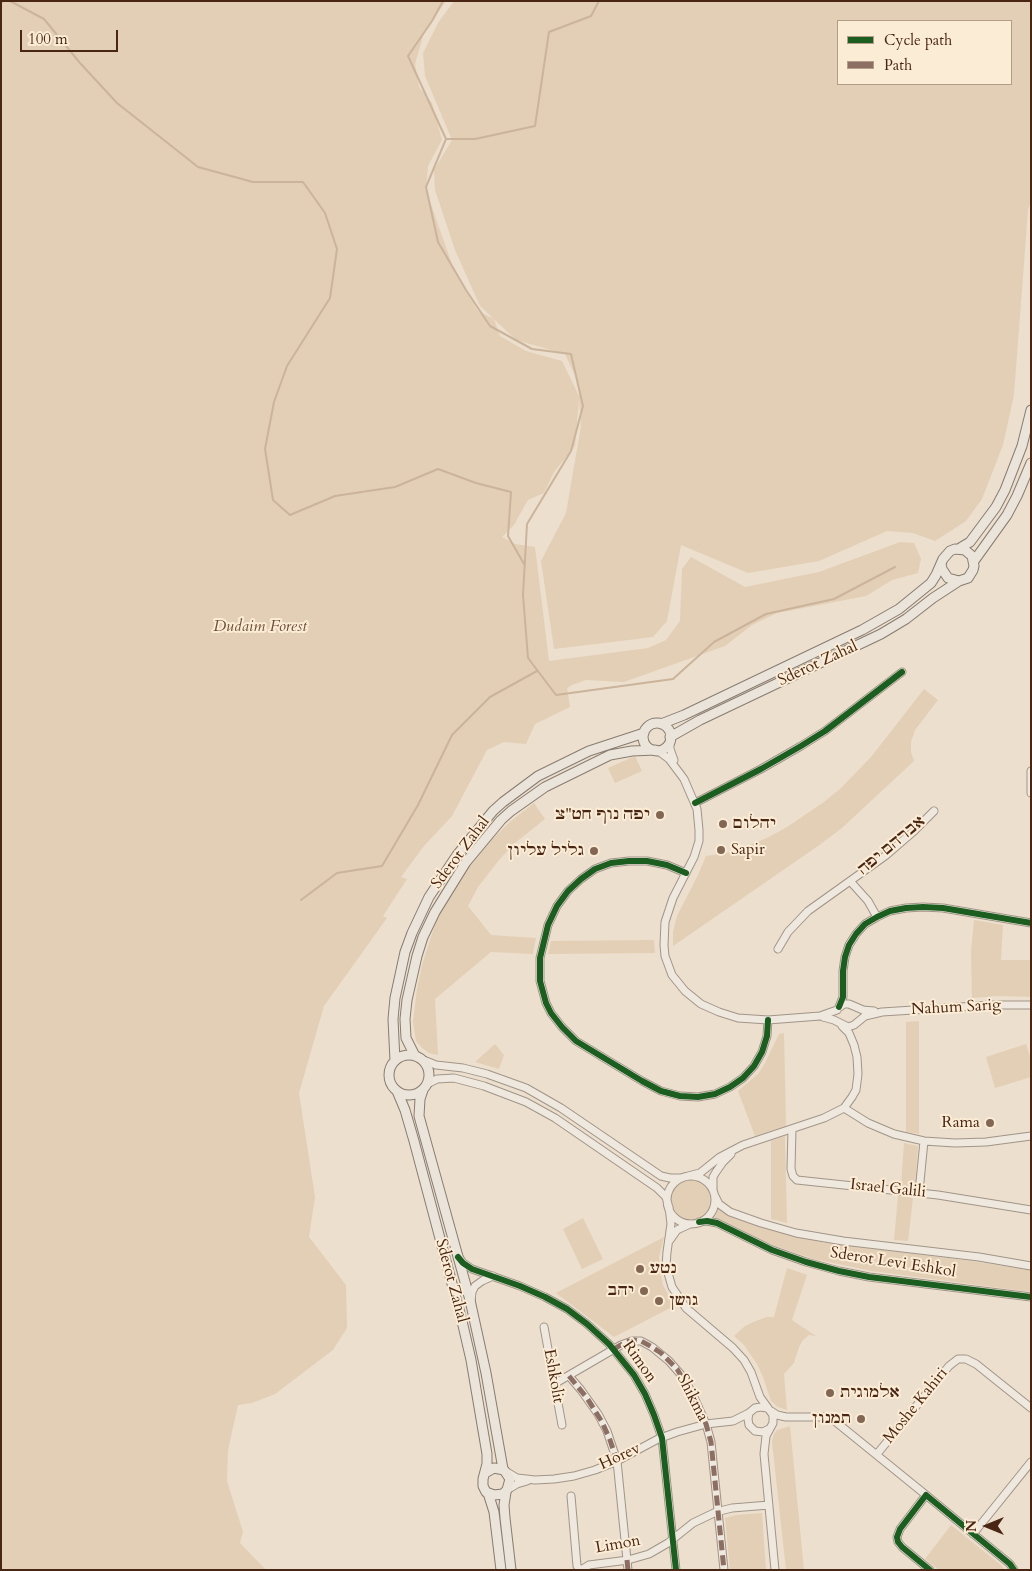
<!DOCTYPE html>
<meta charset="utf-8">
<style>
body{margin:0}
#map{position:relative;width:1032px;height:1571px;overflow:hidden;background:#ecdfcd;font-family:Cardo,serif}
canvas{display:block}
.frame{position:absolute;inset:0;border:2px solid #492613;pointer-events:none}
.legend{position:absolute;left:837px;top:20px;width:175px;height:65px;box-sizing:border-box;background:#fbecd6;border:1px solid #b49d88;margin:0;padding:6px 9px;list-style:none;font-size:15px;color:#492613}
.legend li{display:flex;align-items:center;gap:10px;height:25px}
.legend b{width:25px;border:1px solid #b49d88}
.north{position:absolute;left:962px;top:1501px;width:50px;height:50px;-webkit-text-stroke:4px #fbecd6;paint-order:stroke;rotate:270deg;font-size:14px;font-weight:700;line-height:20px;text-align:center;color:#492613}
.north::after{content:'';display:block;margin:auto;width:18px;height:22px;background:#492613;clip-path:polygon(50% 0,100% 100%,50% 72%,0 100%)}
.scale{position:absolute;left:20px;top:30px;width:98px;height:22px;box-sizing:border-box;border:2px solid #492613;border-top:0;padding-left:6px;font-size:15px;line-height:18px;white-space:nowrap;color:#492613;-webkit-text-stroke:4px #fbecd6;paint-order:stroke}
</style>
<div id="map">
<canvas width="1032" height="1571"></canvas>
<div class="frame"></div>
<ul class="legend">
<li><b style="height:6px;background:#1b5e20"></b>Cycle path</li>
<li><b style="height:6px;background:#8d6e63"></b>Path</li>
</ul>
<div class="north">N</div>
<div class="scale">100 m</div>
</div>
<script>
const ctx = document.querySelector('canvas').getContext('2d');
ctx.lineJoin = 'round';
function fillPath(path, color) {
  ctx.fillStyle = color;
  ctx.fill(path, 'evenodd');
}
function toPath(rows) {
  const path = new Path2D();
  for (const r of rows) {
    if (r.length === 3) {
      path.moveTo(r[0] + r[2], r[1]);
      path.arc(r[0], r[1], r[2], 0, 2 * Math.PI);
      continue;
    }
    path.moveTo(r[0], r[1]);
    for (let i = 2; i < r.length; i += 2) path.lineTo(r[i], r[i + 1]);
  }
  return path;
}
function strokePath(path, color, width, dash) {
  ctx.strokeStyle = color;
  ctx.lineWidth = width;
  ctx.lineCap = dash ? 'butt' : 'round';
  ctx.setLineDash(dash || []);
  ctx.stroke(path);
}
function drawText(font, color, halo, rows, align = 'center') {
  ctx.font = font + ' Cardo,"Frank Ruhl Libre",serif';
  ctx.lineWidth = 4;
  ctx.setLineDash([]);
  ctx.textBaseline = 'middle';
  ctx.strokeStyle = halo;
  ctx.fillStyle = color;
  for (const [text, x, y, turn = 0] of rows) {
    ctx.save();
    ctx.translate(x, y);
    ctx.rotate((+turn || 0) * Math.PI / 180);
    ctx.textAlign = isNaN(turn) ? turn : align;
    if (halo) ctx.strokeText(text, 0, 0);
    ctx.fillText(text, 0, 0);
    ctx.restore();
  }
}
const green = toPath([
 [1,1,446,1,424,33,415,64,419,87,432,103,442,140,428,166,426,190,455,273,478,311,494,319,500,336,526,351,562,361,579,396,579,384,565,354,516,340,480,306,455,250,435,190,434,170,452,140,425,76,423,53,438,23,454,1,1031,1,1031,201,1028,210,1014,395,1003,445,982,499,966,521,935,541,913,533,887,531,819,561,748,573,681,545,667,621,653,637,554,649,541,561,566,513,581,426,579,399,575,446,554,472,544,493,528,500,514,525,502,537,515,544,535,547,549,661,648,648,666,640,680,621,682,569,691,557,745,587,819,572,900,542,914,543,921,559,918,573,892,580,866,596,777,613,752,625,725,646,624,682,586,680,572,685,567,688,570,707,535,724,526,744,504,742,487,750,452,816,424,846,401,877,407,879,383,916,387,918,324,1006,299,1093,315,1197,309,1237,346,1285,347,1328,333,1350,275,1394,252,1403,238,1405,228,1450,227,1481,243,1532,240,1543,266,1570,1,1570],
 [838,21,1011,21,1011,84,838,84],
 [924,689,938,700,915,730,911,742,911,752,914,761,842,828,818,846,673,946,673,932,677,916,698,875,706,856,727,853,747,846,767,838,787,827,824,802,841,788,871,757],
 [635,756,642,771,615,783,608,768],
 [534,803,545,819,515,843,499,860,478,887,468,906,491,935,536,938,533,954,491,952,435,999,438,1055,429,1053,422,1048,416,1041,413,1022,417,989,422,965,436,921,447,899,459,878,474,858,492,839,511,821],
 [974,920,1003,925,1001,960,1031,960,1031,997,997,996,972,998,971,952],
 [654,940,655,953,548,954,551,941],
 [919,1021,919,1134,906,1132,906,1022],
 [784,1033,786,1126,755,1136,738,1091,758,1074,765,1063,778,1036,779,1034],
 [495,1044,504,1055,499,1069,475,1062],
 [1026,1044,1031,1059,1031,1077,995,1088,986,1057],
 [785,1136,787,1223,771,1219,771,1141],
 [904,1143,918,1146,915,1187,901,1186],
 [691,1200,20],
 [898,1196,913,1198,908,1241,894,1240],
 [718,1207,724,1213,769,1229,826,1243,972,1261,1031,1270,1031,1292,871,1271,814,1259,772,1245,721,1221,714,1219],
 [583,1218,603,1259,582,1269,563,1229],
 [664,1237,659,1257,660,1271,663,1285,674,1306,614,1337,556,1293],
 [787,1268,807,1275,792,1320,816,1336,809,1335,803,1340,799,1347,794,1363,784,1374,787,1410,778,1407,771,1401,763,1377,757,1364,744,1345,734,1336,745,1326,753,1322,767,1317,774,1317],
 [790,1426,804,1570,786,1570,772,1442,774,1434,777,1430],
 [762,1513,766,1570,730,1570,725,1518,736,1515],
 [951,1525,1001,1565,1005,1570,939,1570,925,1559]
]);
const stream = toPath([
 [10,1,44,19,80,63,117,103,198,167,253,182,303,182,325,213,337,249,330,298,287,366,274,402,265,449,273,500,290,515,335,496,395,487,438,469,476,483,511,492,508,536,524,564],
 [443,1,432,21,408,56,446,139,426,187,438,242,466,290,490,326,532,349,571,354,583,406,571,451,527,524,523,595,528,658,556,695,673,679,714,642,766,614,834,599,895,567],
 [1,2,4,1],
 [446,139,475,139,535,126,549,32,591,16,599,1],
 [301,900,337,873,382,866,418,805,452,735,490,697,537,671]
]);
const minor = toPath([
 [670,739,670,749,674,760],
 [657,750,669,759,684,779,697,809,699,830,699,841,694,857,673,898,665,922,664,945,665,956,672,975,685,991,701,1004,719,1012,738,1018,768,1020,820,1016,837,1010],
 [1031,771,1031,793],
 [695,803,761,769,801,746,825,731,902,672],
 [686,873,667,865,647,861,629,861,611,863,595,869,581,879,568,891,557,906,548,925,540,958,540,981,546,1003,551,1013,562,1027,576,1041,642,1081,661,1091,680,1096,698,1097,715,1094,730,1087,743,1078,754,1066,762,1052,767,1036,768,1020],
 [850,881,868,901,877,917],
 [778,949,788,932,808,911,885,856,914,831,934,811],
 [839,1007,843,997,843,971,845,957,849,945,856,934,865,924,877,917,890,911,906,908,923,907,943,908,1031,923],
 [840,1007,844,1004,849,1004,863,1010,874,1011],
 [823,1017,834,1020,848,1027,854,1025,865,1016,882,1012,992,1005,1031,1005],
 [421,1059,436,1065,463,1068,487,1074,526,1088,561,1108,661,1176,670,1178,682,1178],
 [427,1084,437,1079,454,1078,484,1086,526,1102,555,1118,657,1188,666,1197,668,1204],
 [844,1108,868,1123,894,1134,924,1141,955,1143,986,1142,1031,1136],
 [792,1129,791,1169,793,1176,797,1180,938,1195,1031,1210],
 [688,1176,700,1173,720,1157,743,1145,824,1118,844,1108,852,1097,856,1090,858,1074,857,1057,854,1045,849,1033,842,1026],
 [691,1200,24],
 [713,1189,713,1177,716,1172,723,1162,731,1154],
 [919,1192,924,1141],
 [715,1196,719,1204,730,1212,761,1223,796,1233,843,1241,979,1257,1031,1266],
 [669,1207,671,1224,667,1252,666,1266,672,1287,686,1308,733,1348,744,1360,751,1372,760,1397,773,1415,773,1423,766,1436,764,1454,775,1570],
 [699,1222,707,1221,717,1223,772,1250,806,1262,839,1271,869,1277,1031,1297],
 [670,1240,677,1230,690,1224],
 [459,1257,463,1263,472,1269,520,1286,545,1297,567,1309,587,1324,609,1344,634,1375,645,1394,654,1415,662,1438,676,1570],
 [471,1301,472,1292,475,1286,482,1281,493,1276],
 [544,1327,562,1425],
 [569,1376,581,1390,598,1414,607,1431,617,1461,628,1570],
 [554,1384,621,1345,632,1341,641,1341,652,1347,669,1361,683,1377,693,1395,706,1424,711,1442,724,1570],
 [767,1408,761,1407,755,1408,749,1413,748,1419,749,1425,755,1431,763,1432,769,1429],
 [771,1411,777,1415,786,1417,824,1417,831,1418,926,1495],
 [877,1454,949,1366,958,1359,966,1359,976,1364,1031,1408],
 [507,1472,517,1478,535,1480,554,1479,574,1476,595,1470,617,1461,658,1439,677,1432,706,1424,733,1421,749,1413],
 [507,1490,517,1484,527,1481],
 [571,1496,577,1566,580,1570],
 [973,1534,1031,1462],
 [581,1570,589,1565,628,1560,649,1554,668,1543,693,1523,716,1512,732,1508,769,1505],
 [930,1570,902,1547,898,1542,897,1537,900,1529,926,1495,1010,1564,1014,1570]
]);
const major = toPath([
 [960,548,970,542,996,507,1005,490,1022,446,1031,410],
 [974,561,1007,515,1017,496,1031,463],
 [657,737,14],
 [661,724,684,715,862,630,899,609,931,583,936,575,943,559,950,551,955,549,965,550,972,556,974,566,973,570,968,578,959,581,948,578,942,569,941,564],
 [670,737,700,720,881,634,906,619,933,598,959,581],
 [409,1075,20],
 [415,1056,406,1038,405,1019,407,1000,417,956,423,937,435,912,466,862,501,820,511,811,545,787,610,755,632,751,655,750],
 [395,1061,393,1019,395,998,405,952,412,933,429,897,457,855,493,811,503,802,538,776,589,751,644,733],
 [423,1090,420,1099,419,1116,470,1300,486,1373,503,1469],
 [397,1091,405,1110,414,1141,462,1321,471,1360,487,1454,487,1464,483,1479,483,1486,486,1492,494,1495,503,1494,507,1490,510,1479,504,1470,494,1468,485,1473],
 [506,1492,504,1505,505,1518,511,1570],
 [488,1493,494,1512,501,1570]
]);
const quiet = toPath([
 [614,1349,626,1342,634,1340,641,1341,652,1347,661,1353,677,1369,693,1395,706,1424,711,1442,724,1570],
 [569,1376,587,1398,602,1422,610,1440,617,1461],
 [627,1560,628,1570]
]);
const cycleway = toPath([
 [695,803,761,769,801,746,825,731,902,672],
 [686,873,667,865,647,861,629,861,611,863,595,869,581,879,568,891,557,906,548,925,540,958,540,981,546,1003,551,1013,562,1027,576,1041,642,1081,661,1091,680,1096,698,1097,715,1094,730,1087,743,1078,754,1066,762,1052,767,1036,768,1020],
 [839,1007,843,997,843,971,845,957,849,945,856,934,865,924,877,917,890,911,906,908,923,907,943,908,1031,923],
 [699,1222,707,1221,717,1223,772,1250,806,1262,839,1271,869,1277,1031,1297],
 [458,1257,463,1263,472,1269,520,1286,545,1297,567,1309,587,1324,609,1344,634,1375,645,1394,654,1415,662,1438,676,1570],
 [930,1570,902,1547,898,1542,897,1537,900,1529,926,1495,1010,1564,1014,1570]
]);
const markers = [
 [660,815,5,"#826754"],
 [723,824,5,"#826754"],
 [721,850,5,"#826754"],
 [594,851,5,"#826754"],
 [990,1123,5,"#826754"],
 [640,1269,5,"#826754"],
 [644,1291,5,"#826754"],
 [659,1301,5,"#826754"],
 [830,1393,5,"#826754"],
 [861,1419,5,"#826754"]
];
const parkNames = [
 ["Dudaim Forest",260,627]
];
const streetNames = [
 ["Sderot Zahal",818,664,-25],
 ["אברהם יפה",892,846,-40],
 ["Sderot Zahal",461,853,-53],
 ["Nahum Sarig",956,1008,-3],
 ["Israel Galili",888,1189,6],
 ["Sderot Levi Eshkol",893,1263,9],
 ["Sderot Zahal",451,1281,75],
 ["Rimon",639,1362,55],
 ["Eshkolit",553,1376,80],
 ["Shikma",692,1398,63],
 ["Moshe Kahiri",916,1406,-51],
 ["Horev",620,1457,-25],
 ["Limon",618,1545,-10]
];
const poiNames = [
 ["יפה נוף חט\"צ",650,815],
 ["יהלום",733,824,"left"],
 ["Sapir",731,850,"left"],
 ["גליל עליון",584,851],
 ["Rama",980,1123],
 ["נטע",650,1269,"left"],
 ["יהב",634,1291],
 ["גושן",669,1301,"left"],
 ["אלמוגית",840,1393,"left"],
 ["תמנון",851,1419]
];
fillPath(green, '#e3cfb6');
strokePath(stream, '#cbb49b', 2);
strokePath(minor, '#a19588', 9);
strokePath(major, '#887c71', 11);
strokePath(minor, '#efe8df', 7);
strokePath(major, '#ebe4da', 9);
strokePath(quiet, '#8d6e63', 5, [10, 5]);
strokePath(cycleway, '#1b5e20', 6);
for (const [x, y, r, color] of markers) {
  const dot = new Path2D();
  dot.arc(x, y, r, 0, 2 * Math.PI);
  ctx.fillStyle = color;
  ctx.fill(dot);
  strokePath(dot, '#fbecd6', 2);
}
drawText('italic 16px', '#6e4d37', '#fbecd6', parkNames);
drawText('16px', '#492613', '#fbecd6', streetNames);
drawText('16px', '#492613', '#fbecd6', poiNames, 'right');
</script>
